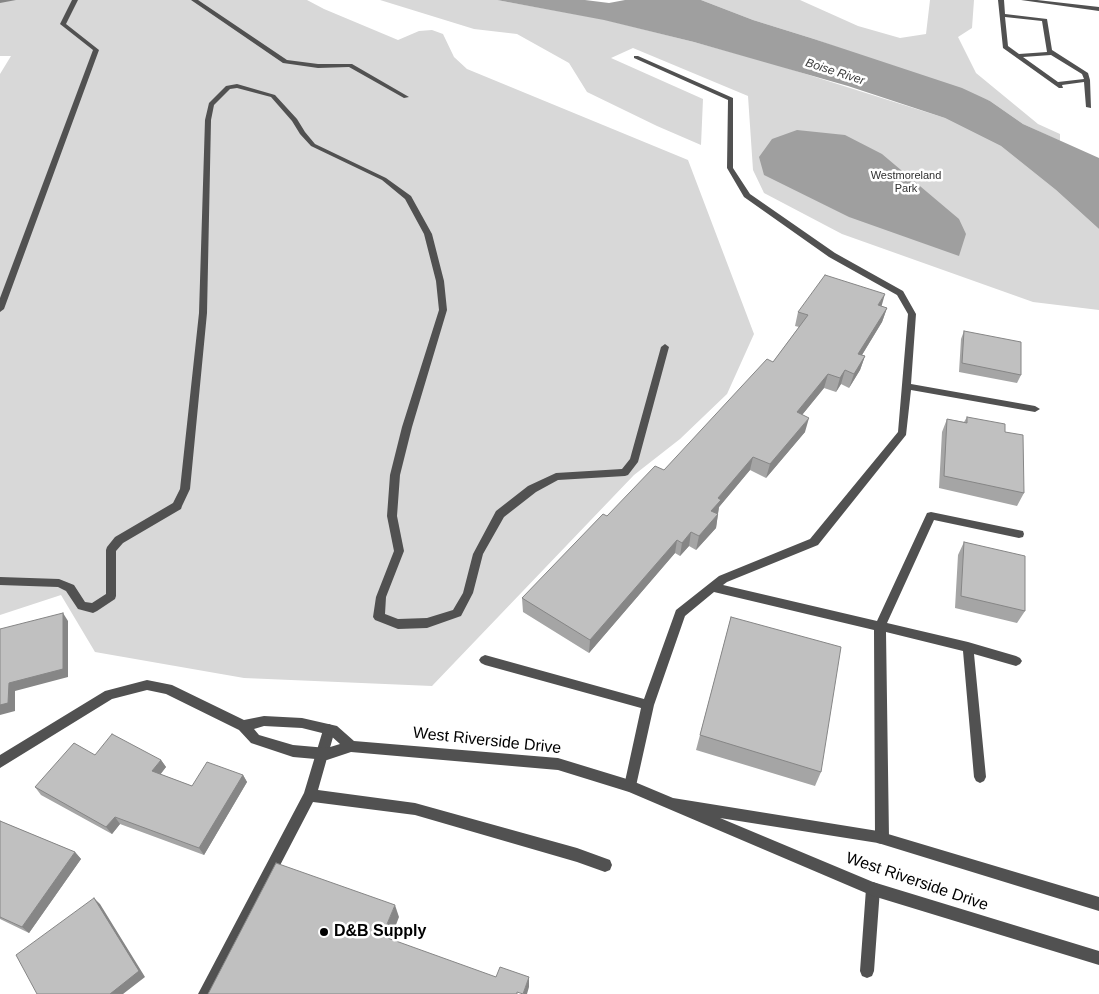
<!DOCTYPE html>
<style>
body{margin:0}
canvas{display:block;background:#fff}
</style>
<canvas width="1099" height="994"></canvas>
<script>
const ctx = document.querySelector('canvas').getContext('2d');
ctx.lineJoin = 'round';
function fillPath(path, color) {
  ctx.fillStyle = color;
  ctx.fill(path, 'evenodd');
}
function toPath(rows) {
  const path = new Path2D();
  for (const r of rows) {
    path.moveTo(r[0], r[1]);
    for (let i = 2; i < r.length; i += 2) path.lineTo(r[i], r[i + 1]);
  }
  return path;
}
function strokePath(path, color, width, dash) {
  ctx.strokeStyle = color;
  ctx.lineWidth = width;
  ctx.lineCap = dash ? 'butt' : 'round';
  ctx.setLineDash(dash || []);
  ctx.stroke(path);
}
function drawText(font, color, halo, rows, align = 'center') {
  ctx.font = font + ' Arial,sans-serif';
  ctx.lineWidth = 5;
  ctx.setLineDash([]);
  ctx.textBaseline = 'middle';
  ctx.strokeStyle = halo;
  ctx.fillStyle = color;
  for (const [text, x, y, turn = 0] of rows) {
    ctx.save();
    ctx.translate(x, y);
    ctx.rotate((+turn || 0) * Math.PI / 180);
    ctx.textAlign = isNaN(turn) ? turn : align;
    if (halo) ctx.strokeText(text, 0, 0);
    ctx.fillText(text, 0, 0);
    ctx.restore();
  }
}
const green = toPath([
 [0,0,307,0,324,9,398,40,419,31,432,30,443,34,454,57,467,69,688,160,754,334,727,394,680,439,634,475,432,686,244,678,95,652,61,595,0,615,0,74,11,56,0,56],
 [380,0,497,0,602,19,694,42,771,63,945,118,1001,146,1056,190,1099,229,1099,310,1033,302,842,234,764,193,753,170,748,96,633,48,611,58,703,99,701,145,657,126,587,92,569,63,517,34,474,29],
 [701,0,800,0,858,26,900,38,926,34,930,0,974,0,972,28,958,37,976,73,1038,124,1060,134,1060,141,1023,124,990,101,814,39,753,20]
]);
const water = toPath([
 [497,0,585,0,609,3,625,0,701,0,753,20,814,39,962,88,990,101,1023,124,1099,158,1099,229,1056,190,1001,146,945,118,848,86,694,42,604,20],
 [797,130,845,135,882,154,959,219,966,234,959,256,849,217,764,175,759,157,772,139]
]);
const lane = toPath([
 [72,0,78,0,66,24,99,50,4,309,0,312,0,298,93,50,60,24,72,0],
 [191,0,198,0,287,60,318,64,352,64,409,97,404,98,349,67,318,68,283,63,191,0],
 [998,0,1004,0,1005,14,1047,19,1052,50,1088,73,1090,80,1091,108,1086,107,1084,82,1062,85,1063,88,1059,88,1003,48,998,0],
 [1005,17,1042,21,1047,52,1019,54,1008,46,1005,17],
 [1051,55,1082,74,1084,79,1058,82,1023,57,1051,55],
 [1021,0,1037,0,1099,7,1099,11,1021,0],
 [634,56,638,56,733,98,733,168,750,194,835,253,903,291,916,314,911,384,1035,406,1040,409,1035,412,911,390,906,435,818,545,727,582,723,585,877,621,927,513,931,512,1023,531,1024,534,1023,537,1019,538,934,520,887,623,968,642,1016,656,1020,658,1022,661,1020,664,1016,666,974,654,986,777,984,781,980,783,976,781,974,777,963,651,886,632,889,838,887,843,882,844,877,843,875,838,874,630,714,592,685,616,654,705,636,786,634,790,630,792,626,790,624,786,641,708,485,665,481,663,479,660,481,657,485,655,644,699,676,610,719,576,810,539,898,432,908,314,897,295,829,257,744,197,727,168,728,100,634,58,634,56],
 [237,84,275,95,297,119,305,132,315,144,386,178,411,196,432,234,444,281,447,310,412,427,400,475,397,516,404,551,386,597,385,614,398,619,427,618,453,610,463,593,473,554,496,511,528,486,556,473,622,469,630,459,661,347,665,344,669,347,638,462,628,475,625,476,558,480,536,492,504,517,483,554,473,593,461,616,427,628,398,629,375,620,373,617,376,597,394,551,387,516,390,475,402,427,439,310,436,281,424,234,405,199,382,180,311,146,300,134,292,121,271,97,237,88,230,89,214,105,211,120,207,313,190,489,182,506,181,509,123,543,116,551,116,596,115,599,97,611,93,613,78,609,66,591,58,587,0,585,0,577,59,579,74,585,85,602,92,603,106,594,106,550,107,547,115,537,173,503,180,489,199,313,205,120,209,103,226,86,237,84],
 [329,724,333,726,335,730,318,790,415,803,577,848,610,860,612,865,610,870,605,872,577,862,415,815,313,802,213,994,198,994,304,793,323,730,325,726,329,724],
 [873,882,878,884,880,889,874,971,872,976,867,978,862,976,860,971,866,889,868,884,873,882]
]);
const street = toPath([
 [147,680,172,685,244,720,264,716,302,718,337,726,354,741,558,758,630,780,673,798,878,831,1099,897,1099,911,878,843,720,818,873,882,1099,951,1099,965,873,896,629,792,558,770,351,752,327,760,293,757,251,743,239,730,166,694,147,690,112,699,0,768,0,755,105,691,147,680],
 [264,726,302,728,330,735,340,744,327,748,293,745,259,735,254,729,264,726]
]);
const wall = toPath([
 [881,306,887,308,882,322,862,355,865,356,860,370,849,388,841,384,836,392,824,388,802,415,805,432,766,478,750,470,719,507,716,528,696,550,689,546,680,556,675,553,589,653,523,612,522,598,607,516,664,470,773,362,799,327,795,326,798,312],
 [964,331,1021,375,1017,383,959,372,961,339],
 [967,417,1005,432,1024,493,1017,506,939,488,942,432,947,419,964,422],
 [964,542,1025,611,1017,623,955,608,958,555],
 [731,617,821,772,815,786,696,750],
 [95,755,161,760,166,767,160,774,192,786,243,775,247,782,204,855,120,824,112,834,41,795,35,787],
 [0,821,75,852,81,859,29,933,0,919]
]);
const shadedWall = toPath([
 [0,0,16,0,0,3],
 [885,294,881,308,878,305],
 [887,308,882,322,854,368,858,354],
 [865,356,860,370,849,388,854,374],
 [845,370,841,384,836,392,840,378],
 [828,374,824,388,793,426,797,412],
 [809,418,805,432,766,478,770,464],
 [753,457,750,470,719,507,718,513,709,524,711,511,718,498],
 [718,514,716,528,696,550,699,536],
 [691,532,689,546,680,556,682,543],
 [677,540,675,553,589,653,590,640],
 [63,613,68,621,68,677,15,691,15,711,0,715,0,705,9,683],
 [161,760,166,767,157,779,152,771],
 [243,775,247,782,204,855,199,848],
 [115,817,120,824,112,834,106,827],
 [75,852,81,859,29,933,22,927],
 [94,898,100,904,145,977,123,994,110,994],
 [395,905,399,917,387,948,382,936],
 [529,977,529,987,527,994,523,994]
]);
const building = toPath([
 [825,275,885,294,878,305,887,308,858,354,865,356,854,374,845,370,840,378,828,374,797,412,809,418,770,464,753,457,718,498,721,500,711,511,718,514,699,536,691,532,682,543,677,540,590,640,522,598,603,514,607,516,655,466,664,470,767,359,773,362,808,315,798,312,825,275],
 [964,331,1021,342,1021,375,962,363,964,331],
 [967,417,1005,424,1005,432,1023,435,1024,493,944,476,947,419,967,423,967,417],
 [964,542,1025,556,1025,611,961,596,964,542],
 [63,613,63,669,9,683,8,703,0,705,0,629,63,613],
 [731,617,841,647,821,772,700,735,731,617],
 [112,734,161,760,152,771,192,786,207,762,243,775,199,848,115,817,106,827,35,787,74,743,95,755,112,734],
 [0,821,75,852,22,927,0,917,0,821],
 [276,863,395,905,382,936,496,977,500,967,529,977,523,994,517,992,517,994,208,994,276,863],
 [94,898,139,971,110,994,37,994,16,955,94,898]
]);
const markers = [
 [324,932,5,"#000"]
];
const farParknames = [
 ["Westmoreland",906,176],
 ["Park",906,189]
];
const farWaternames = [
 ["Boise River",835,72,18]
];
const nearStreetnames = [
 ["West Riverside Drive",487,741,6],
 ["West Riverside Drive",917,882,19]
];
const nearPoinames = [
 ["D&B Supply",334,932]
];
fillPath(green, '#d8d8d8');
fillPath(water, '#9f9f9f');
fillPath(lane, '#515151');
fillPath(street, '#515151');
fillPath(wall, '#a5a5a5');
fillPath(shadedWall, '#868686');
fillPath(building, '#c0c0c0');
strokePath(building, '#868686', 1);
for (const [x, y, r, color] of markers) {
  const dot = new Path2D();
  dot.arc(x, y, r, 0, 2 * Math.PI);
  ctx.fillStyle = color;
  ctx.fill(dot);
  strokePath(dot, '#fff', 2);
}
drawText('11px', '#2f2f2f', '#fff', farParknames);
drawText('italic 12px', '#404040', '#fff', farWaternames);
drawText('16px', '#000', '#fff', nearStreetnames);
drawText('bold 16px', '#000', '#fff', nearPoinames, 'left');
</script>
